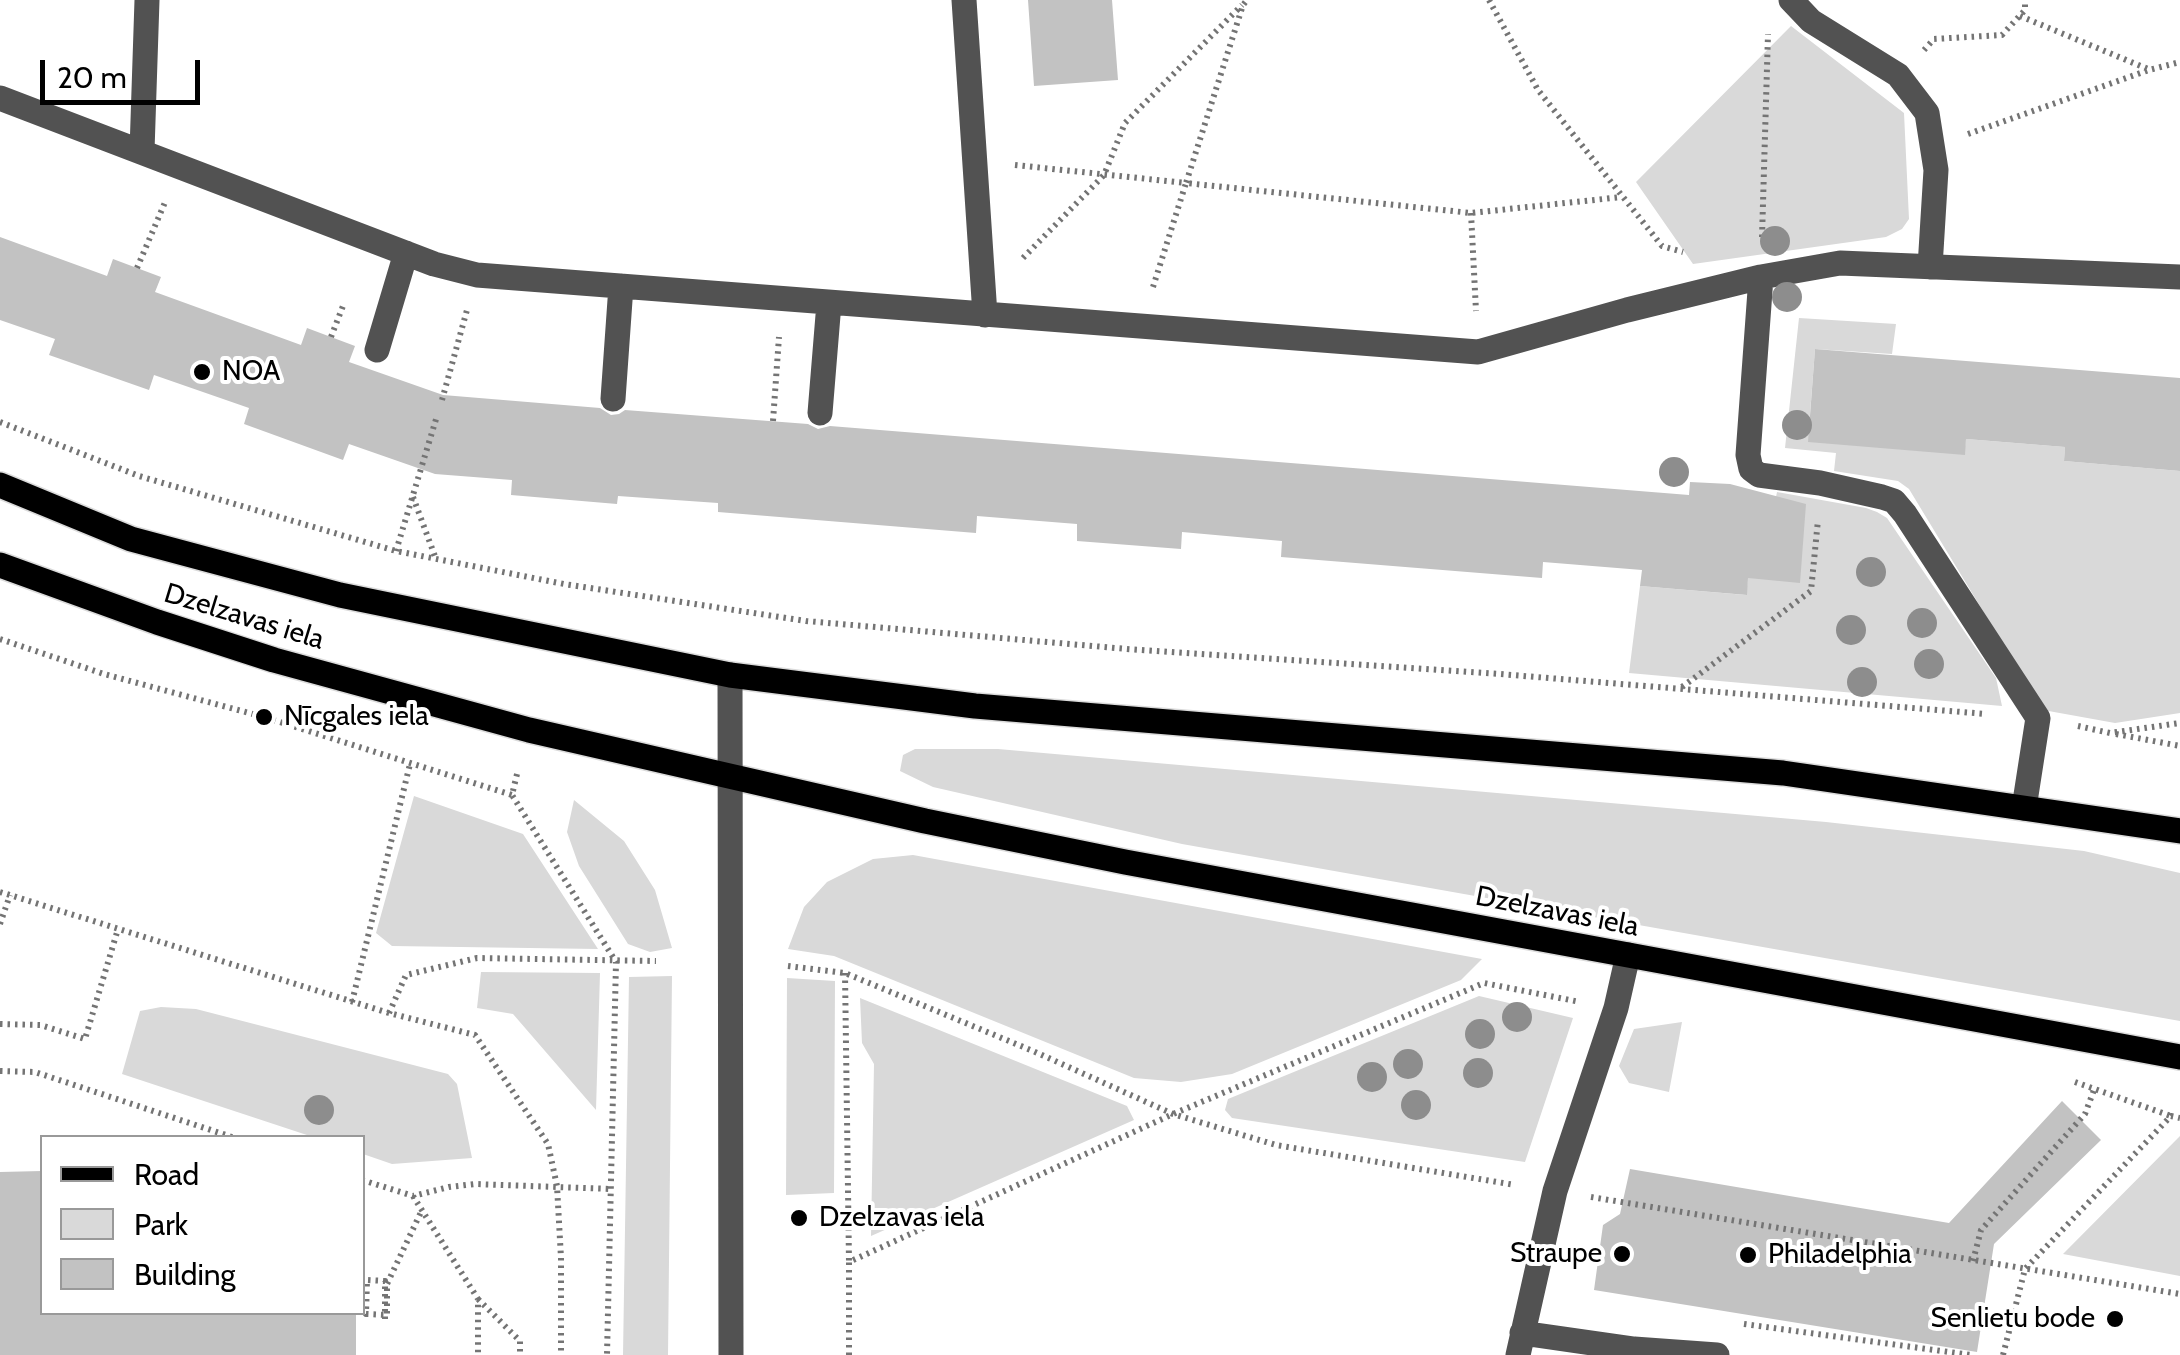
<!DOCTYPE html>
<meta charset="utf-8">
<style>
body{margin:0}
#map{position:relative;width:2180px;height:1355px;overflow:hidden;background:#fff;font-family:Cabin,sans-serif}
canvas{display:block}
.legend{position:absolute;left:40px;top:1135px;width:325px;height:180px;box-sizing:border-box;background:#fff;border:2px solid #999;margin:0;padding:12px 18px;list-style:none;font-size:30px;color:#000}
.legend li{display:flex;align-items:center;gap:20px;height:50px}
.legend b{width:50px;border:2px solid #999}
.scale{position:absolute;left:40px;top:60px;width:160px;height:45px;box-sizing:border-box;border:5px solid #000;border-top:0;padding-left:12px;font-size:30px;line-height:35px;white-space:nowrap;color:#000;-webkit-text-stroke:8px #fff;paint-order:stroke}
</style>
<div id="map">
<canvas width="2180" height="1355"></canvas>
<ul class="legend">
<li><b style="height:12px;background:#000"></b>Road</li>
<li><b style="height:28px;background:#d9d9d9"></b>Park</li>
<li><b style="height:28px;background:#c2c2c2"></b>Building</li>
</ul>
<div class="scale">20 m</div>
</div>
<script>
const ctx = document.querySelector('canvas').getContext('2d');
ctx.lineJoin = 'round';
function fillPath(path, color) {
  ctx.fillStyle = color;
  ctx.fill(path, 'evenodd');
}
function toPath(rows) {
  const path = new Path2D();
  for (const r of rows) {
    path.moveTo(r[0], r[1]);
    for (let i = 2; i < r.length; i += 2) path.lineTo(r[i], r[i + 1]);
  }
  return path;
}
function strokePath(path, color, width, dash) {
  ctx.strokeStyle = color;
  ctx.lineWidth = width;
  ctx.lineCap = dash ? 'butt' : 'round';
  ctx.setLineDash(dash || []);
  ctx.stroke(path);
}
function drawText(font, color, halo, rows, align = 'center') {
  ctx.font = font + ' Cabin,sans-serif';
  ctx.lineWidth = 8;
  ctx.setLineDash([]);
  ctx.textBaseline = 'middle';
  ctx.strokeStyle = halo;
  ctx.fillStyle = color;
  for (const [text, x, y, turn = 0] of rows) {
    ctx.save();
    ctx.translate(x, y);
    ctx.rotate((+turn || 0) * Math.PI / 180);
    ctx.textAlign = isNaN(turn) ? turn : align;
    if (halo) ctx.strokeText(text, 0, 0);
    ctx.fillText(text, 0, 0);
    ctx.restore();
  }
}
const green = toPath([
 [1791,26,1904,113,1909,219,1902,229,1886,237,1693,264,1636,182],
 [1799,318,1896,324,1892,354,1815,349,1809,427,1964,454,1966,439,2065,447,2064,461,2180,471,2180,713,2115,723,2043,710,1909,489,1898,481,1834,471,1836,453,1785,448],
 [1777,492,1866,508,1877,512,1887,518,1996,678,2002,706,1629,673,1640,586,1746,595,1748,578,1775,502],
 [915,749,998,749,1826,822,2084,851,2180,873,2180,1021,1182,844,933,787,900,771,903,755],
 [414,796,523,834,598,949,392,946,376,933],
 [574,800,624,841,655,890,672,948,650,952,628,944,579,866,567,832],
 [913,855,1482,959,1461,980,1232,1074,1181,1082,1134,1078,834,956,788,949,804,907,827,882,873,859],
 [481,972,600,973,596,1110,513,1014,477,1008],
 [672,976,668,1355,623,1355,629,977],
 [787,978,835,981,834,1193,786,1195],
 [1479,996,1573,1018,1525,1162,1232,1118,1225,1110,1228,1099],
 [860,998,1127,1106,1134,1120,871,1236,874,1064,862,1043],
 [161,1007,196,1009,448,1074,457,1084,472,1158,392,1164,363,1154,362,1138,313,1137,122,1074,140,1011],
 [1682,1022,1669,1092,1629,1083,1619,1066,1634,1029],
 [2180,1136,2180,1276,2063,1254]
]);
const building = toPath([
 [1028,0,1112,0,1118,80,1034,86],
 [0,237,107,276,113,259,161,277,155,292,301,345,307,328,355,346,349,362,443,395,600,408,611,415,619,414,625,410,808,424,818,429,830,426,1689,495,1690,482,1730,484,1806,504,1800,583,1748,578,1747,595,1640,586,1642,570,1543,562,1542,578,1281,557,1282,541,1182,532,1181,549,1077,541,1077,524,977,516,976,533,718,512,718,503,618,496,617,504,511,495,512,480,435,474,349,444,343,460,244,424,249,408,154,375,149,390,49,355,55,339,0,320],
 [1815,349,2180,378,2180,471,2064,461,2065,447,1966,439,1965,455,1808,442],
 [2062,1101,2101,1140,1994,1244,1977,1352,1594,1290,1603,1225,1620,1214,1630,1169,1949,1223],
 [42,1171,42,1312,356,1312,356,1355,0,1355,0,1172]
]);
const path = toPath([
 [1489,0,1538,90,1662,246,1683,252],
 [2020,16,2148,69],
 [1924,50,1934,39,2002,35,2025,10,2025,0],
 [1968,134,2149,70,2180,62],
 [1015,165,1186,183,1243,5,1247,0],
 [1471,213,1476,311],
 [1762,237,1768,34],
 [1023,258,1104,175,1125,123,1242,5],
 [137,268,166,200],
 [1153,287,1186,183,1471,213,1622,197],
 [331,337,343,306],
 [442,400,467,310],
 [773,421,779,337],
 [0,422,139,476,396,551,564,584,806,621,1127,649,1500,674,1986,714],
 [413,497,436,559],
 [396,551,437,416],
 [0,639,104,674,264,717,512,795],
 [1682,687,1811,591,1818,520],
 [2078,726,2110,733,2180,723],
 [2116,734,2180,746],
 [517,774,512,795,616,962,607,1355],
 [0,892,389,1013,475,1035,548,1144,557,1186,561,1258,561,1355],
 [0,924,10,895],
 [788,966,845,973,1033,1051,1173,1114,1276,1145,1515,1185],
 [845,973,849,1262],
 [352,1002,410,764],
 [389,1013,406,975,477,958,656,961],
 [0,1024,40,1025,85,1039,118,929],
 [0,1071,35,1072,235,1138],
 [2075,1082,2171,1116],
 [362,1180,413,1196,449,1187,475,1184,611,1189],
 [413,1196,478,1299,478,1355],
 [1591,1197,2180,1294],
 [1973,1261,1981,1230,2085,1114,2094,1090],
 [478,1299,520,1341,520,1355],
 [385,1319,385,1281,367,1280,366,1314,387,1315,387,1284,422,1210],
 [1744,1324,1971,1355],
 [849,1355,849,1262,1173,1114,1484,983,1580,1002],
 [2003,1355,2025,1269,2171,1116,2180,1118]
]);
const minor = toPath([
 [964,0,985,315],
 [1791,0,1811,21,1898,75,1927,113,1936,170,1930,267],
 [0,98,434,264,477,275,1478,352,1627,310,1761,277,1840,263,2180,277],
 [142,151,147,0],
 [1761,277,1748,455,1751,469,1759,475,1820,483,1882,497,1894,501,1905,514,2038,718,2024,808],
 [377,350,406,253],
 [613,399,621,286],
 [820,413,829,303],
 [730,675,731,1355],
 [1522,1333,1634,1349,1717,1355],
 [1518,1355,1555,1191,1616,1008,1628,955]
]);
const major = toPath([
 [0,485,131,539,340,595,730,675,975,706,1783,773,2180,831],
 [0,565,157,622,274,660,529,730,925,821,1125,862,2180,1057]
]);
const trees = [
 [1775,241],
 [1787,297],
 [1797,425],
 [1674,472],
 [1871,572],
 [1922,623],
 [1851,630],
 [1929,664],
 [1862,682],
 [1517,1017],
 [1480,1034],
 [1408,1064],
 [1478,1073],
 [1372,1077],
 [1416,1105],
 [319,1110]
];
const markers = [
 [202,372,10,"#000"],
 [264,717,10,"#000"],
 [799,1218,10,"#000"],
 [1622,1254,10,"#000"],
 [1748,1255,10,"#000"],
 [2115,1319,10,"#000"]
];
const poiNames = [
 ["NOA",222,372],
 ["Nīcgales iela",284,717],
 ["Dzelzavas iela",819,1218],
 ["Straupe",1602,1254,"right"],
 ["Philadelphia",1768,1255],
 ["Senlietu bode",2095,1319,"right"]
];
const streetNames = [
 ["Dzelzavas iela",244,617,17],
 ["Dzelzavas iela",1557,912,11]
];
fillPath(green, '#d9d9d9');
fillPath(building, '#c2c2c2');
strokePath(major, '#dbdbdb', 28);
strokePath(path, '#747474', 6, [2.5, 5]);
strokePath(minor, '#525252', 25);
strokePath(major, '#000', 25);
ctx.fillStyle = '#8d8d8d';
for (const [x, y] of trees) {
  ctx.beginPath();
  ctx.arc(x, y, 15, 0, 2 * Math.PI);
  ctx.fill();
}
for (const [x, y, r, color] of markers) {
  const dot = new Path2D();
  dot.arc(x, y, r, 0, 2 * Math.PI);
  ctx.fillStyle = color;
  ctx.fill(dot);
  strokePath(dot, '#fff', 4);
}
drawText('28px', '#000', '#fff', poiNames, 'left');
drawText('28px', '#000', '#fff', streetNames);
</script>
